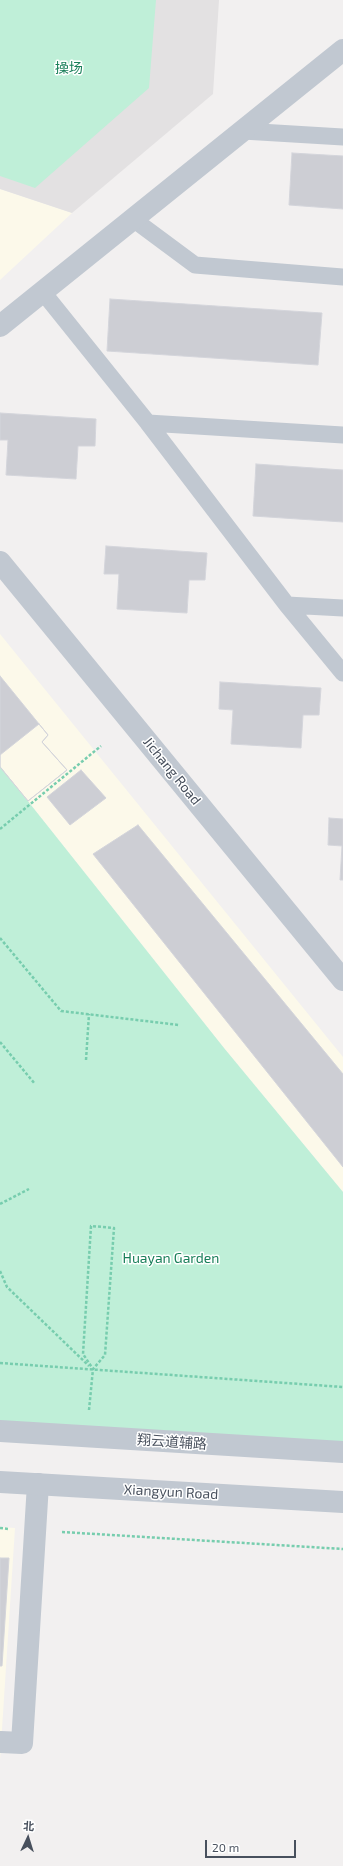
<!DOCTYPE html>
<meta charset="utf-8">
<style>
body{margin:0}
#map{position:relative;width:343px;height:1866px;overflow:hidden;background:#f2f0f0;font-family:"Exo 2","Noto Sans SC",sans-serif}
canvas{display:block}
.north{position:absolute;left:8px;top:1818px;width:40px;height:40px;-webkit-text-stroke:3px #fff;paint-order:stroke;rotate:4deg;font-size:11px;font-weight:700;line-height:16px;text-align:center;color:#48505d}
.north::after{content:'';display:block;margin:auto;width:14px;height:18px;background:#48505d;clip-path:polygon(50% 0,100% 100%,50% 72%,0 100%)}
.scale{position:absolute;left:205px;top:1840px;width:91px;height:18px;box-sizing:border-box;border:2px solid #48505d;border-top:0;padding-left:5px;font-size:12px;line-height:14px;white-space:nowrap;color:#48505d;-webkit-text-stroke:3px #fff;paint-order:stroke}
</style>
<div id="map">
<canvas width="343" height="1866"></canvas>
<div class="north">北</div>
<div class="scale">20 m</div>
</div>
<script>
const ctx = document.querySelector('canvas').getContext('2d');
ctx.lineJoin = 'round';
function fillPath(path, color) {
  ctx.fillStyle = color;
  ctx.fill(path, 'evenodd');
}
function toPath(rows) {
  const path = new Path2D();
  for (const r of rows) {
    path.moveTo(r[0], r[1]);
    for (let i = 2; i < r.length; i += 2) path.lineTo(r[i], r[i + 1]);
  }
  return path;
}
function strokePath(path, color, width, dash) {
  ctx.strokeStyle = color;
  ctx.lineWidth = width;
  ctx.lineCap = dash ? 'butt' : 'round';
  ctx.setLineDash(dash || []);
  ctx.stroke(path);
}
function drawText(font, color, halo, rows, align = 'center') {
  ctx.font = font + ' "Exo 2","Noto Sans SC",sans-serif';
  ctx.lineWidth = 3;
  ctx.setLineDash([]);
  ctx.textBaseline = 'middle';
  ctx.strokeStyle = halo;
  ctx.fillStyle = color;
  for (const [text, x, y, turn = 0] of rows) {
    ctx.save();
    ctx.translate(x, y);
    ctx.rotate((+turn || 0) * Math.PI / 180);
    ctx.textAlign = isNaN(turn) ? turn : align;
    if (halo) ctx.strokeText(text, 0, 0);
    ctx.fillText(text, 0, 0);
    ctx.restore();
  }
}
const commercial = toPath([
 [0,189,72,213,0,280],
 [0,634,343,1057,343,1192,224,1048,0,766],
 [0,1527,15,1528,0,1760]
]);
const education = toPath([
 [0,0,219,0,213,94,72,213,0,189]
]);
const green = toPath([
 [0,0,156,0,149,88,35,188,0,176],
 [0,766,224,1048,343,1192,343,1448,0,1423]
]);
const building = toPath([
 [292,153,343,156,343,209,289,205,292,153],
 [110,299,322,313,318,365,107,351,110,299],
 [0,413,96,419,95,446,78,446,76,479,6,475,8,440,0,440,0,413],
 [256,464,343,470,343,522,253,516,256,464],
 [106,546,207,553,205,580,189,580,187,613,117,609,119,574,104,574,106,546],
 [0,676,48,735,42,742,67,770,28,801,0,767,0,676],
 [220,682,321,688,319,715,303,715,301,748,231,744,233,710,219,709,220,682],
 [39,724,48,735,42,742,67,770,28,801,0,767,0,755,39,724],
 [81,770,106,798,70,825,47,797,81,770],
 [329,818,343,819,343,880,340,880,342,846,328,845,329,818],
 [138,825,343,1074,343,1167,93,854,138,825],
 [0,1558,9,1558,2,1666,0,1666,0,1558]
]);
const path = toPath([
 [0,829,101,746],
 [0,938,61,1011,179,1025],
 [0,1042,35,1084],
 [86,1060,89,1014],
 [0,1204,29,1189],
 [0,1271,7,1287,89,1366],
 [0,1363,343,1387],
 [89,1410,93,1369,105,1355,114,1228,91,1226,83,1354,93,1369],
 [0,1528,9,1529],
 [62,1532,343,1549]
]);
const service = toPath([
 [243,131,343,137],
 [133,219,195,265,343,277],
 [42,291,148,423,343,435],
 [148,423,287,605,343,673],
 [287,605,343,608]
]);
const minor = toPath([
 [0,326,343,50],
 [0,1431,343,1452],
 [1,1742,22,1743,38,1484]
]);
const tertiary = toPath([
 [0,562,343,980],
 [0,1482,343,1502]
]);
const parkNames = [
 ["操场",69,68],
 ["Huayan Garden",171,1258]
];
const streetNames = [
 ["Jichang Road",172,771,51],
 ["翔云道辅路",172,1442,4],
 ["Xiangyun Road",171,1492,3]
];
fillPath(commercial, '#fcf9ea');
fillPath(education, '#e3e1e2');
fillPath(green, '#bfefd8');
fillPath(building, '#cdced4');
strokePath(building, '#d4d5db', 1);
strokePath(path, '#77cdae', 2.5, [3, 2]);
strokePath(service, '#c1c8d1', 17);
strokePath(minor, '#c1c8d1', 22);
strokePath(tertiary, '#c1c8d1', 22);
drawText('14px', '#187f59', '#fff', parkNames);
drawText('14px', '#48505d', '#fff', streetNames);
</script>
